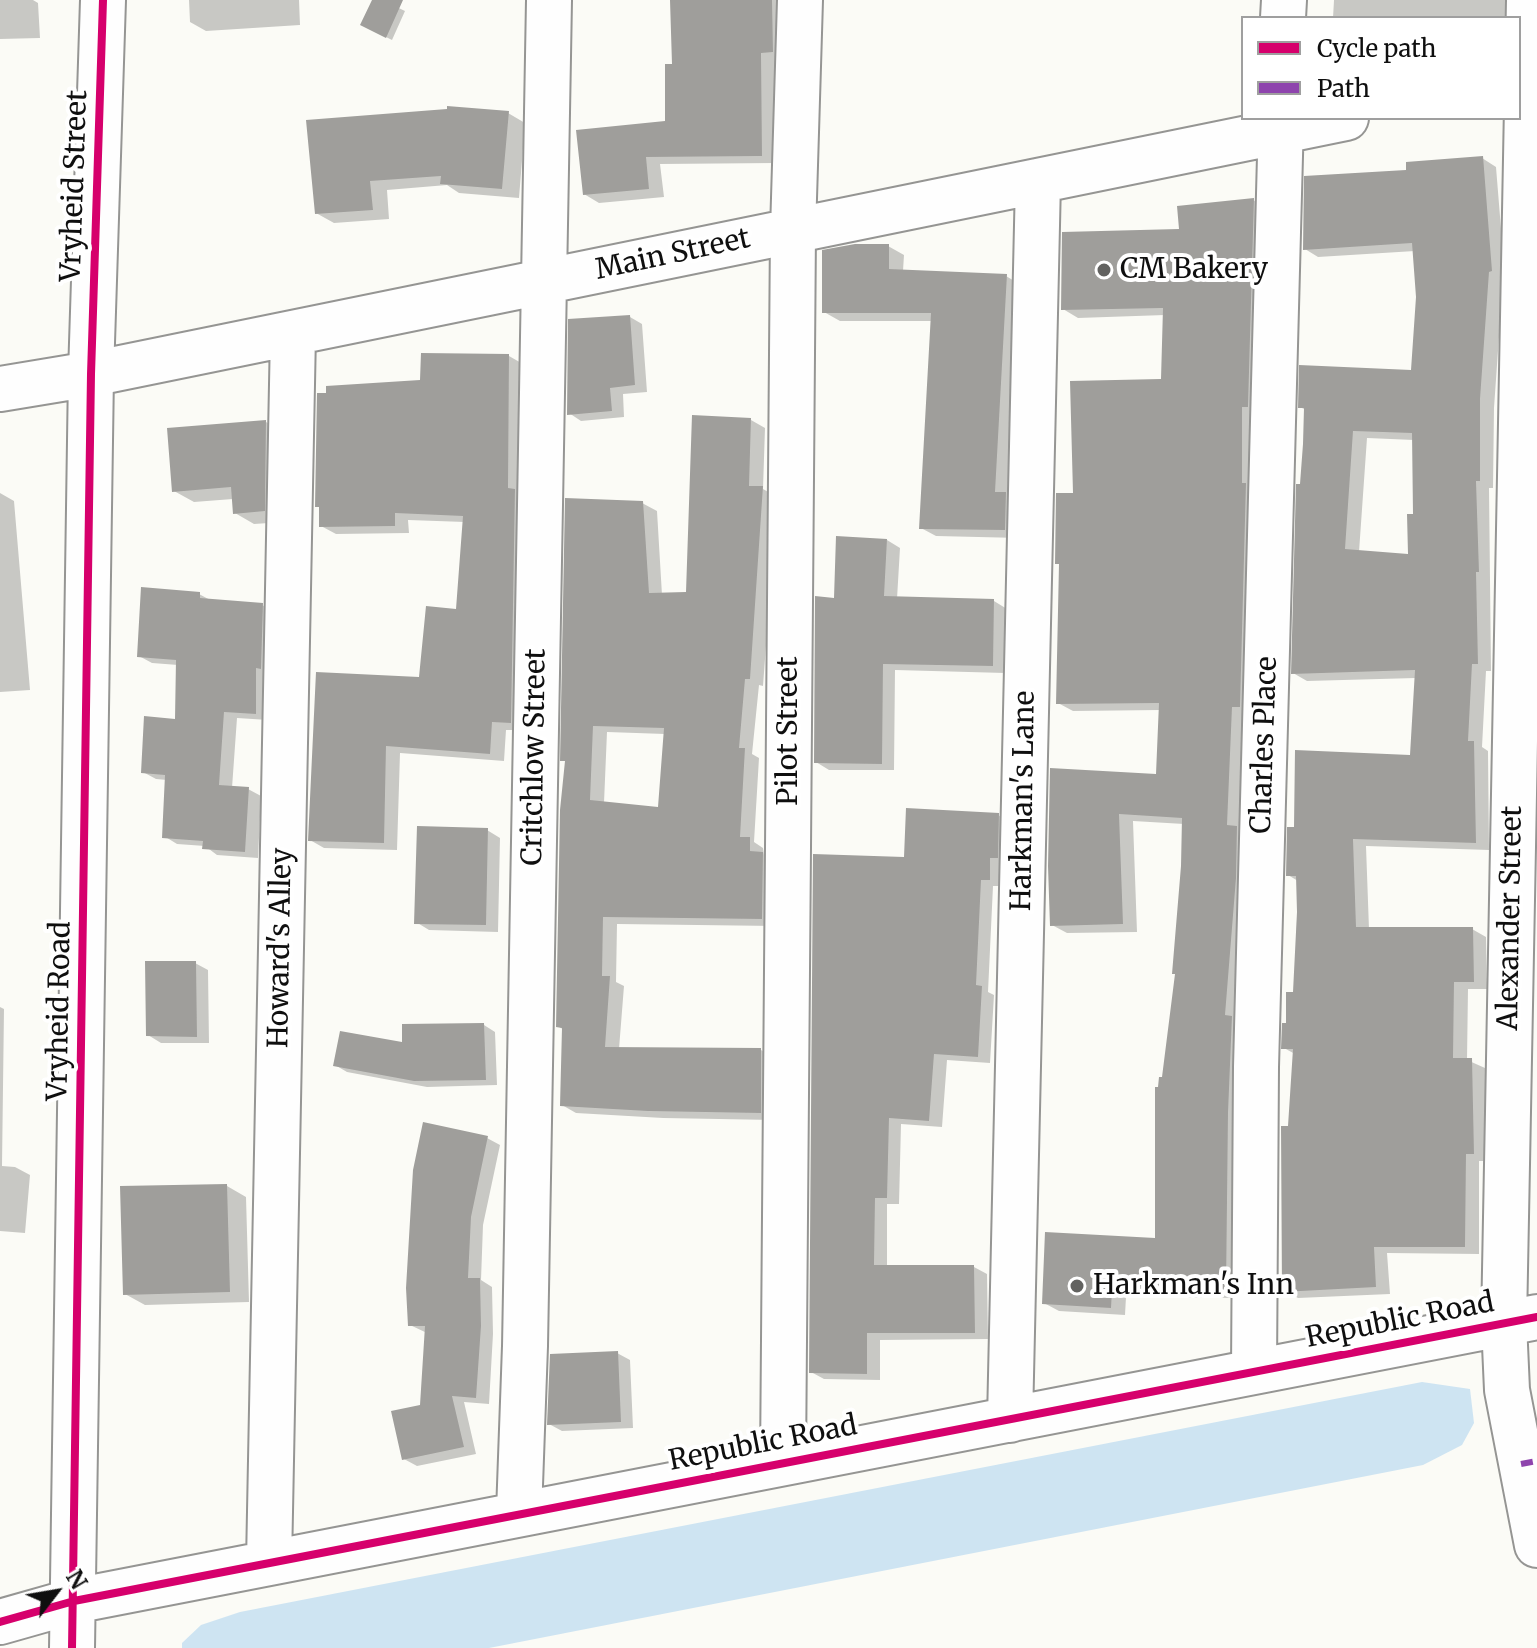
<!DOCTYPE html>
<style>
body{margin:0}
#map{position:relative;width:1537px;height:1648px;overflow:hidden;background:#fbfbf6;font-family:Merriweather,serif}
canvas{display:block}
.legend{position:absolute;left:1241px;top:16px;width:280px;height:104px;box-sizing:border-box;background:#fff;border:2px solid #9f9f9f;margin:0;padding:10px 14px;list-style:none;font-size:24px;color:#0f0f0f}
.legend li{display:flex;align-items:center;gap:16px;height:40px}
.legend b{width:40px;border:2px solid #9f9f9f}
.north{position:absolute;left:16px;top:1552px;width:80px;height:80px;-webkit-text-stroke:6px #fff;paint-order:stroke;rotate:59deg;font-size:22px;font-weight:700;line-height:32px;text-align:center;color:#0f0f0f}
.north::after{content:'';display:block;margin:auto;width:28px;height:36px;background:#0f0f0f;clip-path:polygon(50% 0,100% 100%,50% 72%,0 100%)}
</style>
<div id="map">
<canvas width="1537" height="1648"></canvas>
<ul class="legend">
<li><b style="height:10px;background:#d6006c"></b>Cycle path</li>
<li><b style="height:10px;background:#8e44ad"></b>Path</li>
</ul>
<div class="north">N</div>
</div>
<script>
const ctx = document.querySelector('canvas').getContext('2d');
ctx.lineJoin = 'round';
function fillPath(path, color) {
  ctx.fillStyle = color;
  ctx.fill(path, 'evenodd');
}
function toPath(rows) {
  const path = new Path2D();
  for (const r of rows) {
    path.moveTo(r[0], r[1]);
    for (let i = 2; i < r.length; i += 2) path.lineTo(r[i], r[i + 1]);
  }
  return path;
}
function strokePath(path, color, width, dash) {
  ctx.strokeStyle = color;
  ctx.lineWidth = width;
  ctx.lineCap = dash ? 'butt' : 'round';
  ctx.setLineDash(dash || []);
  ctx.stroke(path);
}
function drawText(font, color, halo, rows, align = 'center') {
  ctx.font = font + ' Merriweather,serif';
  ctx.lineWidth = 8;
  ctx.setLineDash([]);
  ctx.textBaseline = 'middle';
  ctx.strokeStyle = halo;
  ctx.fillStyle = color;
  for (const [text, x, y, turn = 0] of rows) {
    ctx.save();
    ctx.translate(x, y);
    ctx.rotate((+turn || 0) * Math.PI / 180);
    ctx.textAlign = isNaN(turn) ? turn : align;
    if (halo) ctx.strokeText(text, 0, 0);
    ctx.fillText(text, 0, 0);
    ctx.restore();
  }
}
const water = toPath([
 [1422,1382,1470,1389,1474,1423,1462,1445,1423,1465,489,1648,182,1648,182,1643,201,1625,240,1612]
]);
const shadow = toPath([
 [0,0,33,0,38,3,40,38,0,39],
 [189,0,299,0,300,25,206,31,190,22],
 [374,0,382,0,405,11,392,40,362,25],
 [672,0,787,0,787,60,776,60,777,163,660,164,664,197,599,203,584,194,667,123,674,66],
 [1334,0,1512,0,1512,18,1333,18],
 [508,113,525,123,519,198,459,193,447,185,387,190,389,219,334,223,316,213,308,122],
 [1482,158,1496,167,1505,278,1503,279,1494,408,1493,488,1489,488,1491,671,1486,671,1482,747,1488,751,1489,850,1366,846,1369,929,1472,929,1486,937,1487,989,1468,989,1467,1060,1485,1068,1487,1161,1479,1161,1479,1254,1387,1253,1390,1294,1298,1298,1284,1290,1295,1054,1284,1048,1295,994,1298,881,1288,875,1296,829,1412,758,1416,678,1307,681,1293,673,1306,410,1300,407,1413,372,1418,297,1415,251,1318,257,1305,249,1409,172],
 [1367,438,1414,440,1415,516,1411,556,1359,552],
 [1253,200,1268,208,1241,1298,1126,1297,1125,1315,1059,1311,1044,1303,1157,1240,1164,1089,1177,975,1184,824,1133,821,1137,932,1067,933,1052,925,1050,866,1158,776,1161,710,1073,711,1058,703,1061,565,1057,563,1075,494,1163,381,1165,315,1078,318,1063,309,1182,231],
 [888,246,904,255,903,271,1006,276,1021,285,1020,538,936,536,921,528,932,321,840,321,824,312],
 [630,317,642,324,647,392,623,394,624,417,581,421,569,413],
 [509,356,523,364,525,730,506,730,504,761,400,753,397,850,324,848,310,840,421,679,458,611,465,522,408,520,409,533,336,534,321,526,321,508,317,506,422,382],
 [751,420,765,428,763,489,777,497,763,686,759,685,752,754,759,758,754,842,763,848,764,855,777,862,776,926,617,924,616,982,624,986,619,1049,761,1050,775,1059,774,1120,663,1118,576,1113,562,1105,564,1030,558,1026,567,762,562,760,642,503,657,511,662,595,688,594],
 [607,732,665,734,660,809,604,803],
 [266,422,285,433,284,522,254,524,235,513,233,499,194,502,174,491],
 [0,493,14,501,30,690,0,692],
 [887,540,900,548,897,599,994,601,1007,609,1005,673,895,670,894,770,829,770,816,762,836,600],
 [199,594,212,601,262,605,275,612,268,720,237,718,232,788,248,789,261,796,258,858,217,855,205,846,177,844,164,836,167,780,156,779,143,772,177,721,178,665,152,663,139,656],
 [998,815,1011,822,1002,886,993,886,988,992,994,995,990,1063,947,1060,942,1127,901,1124,899,1204,887,1204,887,1267,974,1267,987,1274,988,1339,880,1340,880,1380,824,1379,811,1372,906,859],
 [487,830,500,838,498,932,429,930,416,922],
 [195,963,208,970,209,1043,161,1043,148,1035],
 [0,1007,4,1009,2,1166,15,1167,30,1175,25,1233,0,1231],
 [484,1025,495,1032,497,1085,427,1087,347,1072,335,1065],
 [487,1138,500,1145,483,1225,481,1280,492,1287,493,1334,489,1404,464,1402,476,1454,417,1466,404,1459,422,1407,427,1333,410,1325],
 [227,1186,246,1197,249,1302,145,1305,125,1294],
 [617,1353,630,1360,633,1428,562,1431,549,1424]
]);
const building = toPath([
 [372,0,403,0,386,38,360,25],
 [670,0,772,0,773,52,761,53,762,156,646,157,649,189,583,195,576,130,665,121,665,64,672,64],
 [447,106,509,111,502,189,440,184,441,176,370,181,373,210,315,214,306,120,447,109],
 [1483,156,1492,271,1489,272,1480,399,1480,481,1476,481,1479,572,1476,572,1478,664,1472,664,1468,741,1474,741,1476,843,1353,839,1356,927,1473,927,1474,982,1454,982,1453,1058,1472,1058,1474,1154,1466,1154,1465,1247,1374,1247,1376,1287,1282,1292,1281,1126,1288,1126,1293,1049,1281,1049,1282,1023,1286,1023,1286,992,1293,992,1297,912,1296,876,1286,876,1287,827,1294,827,1295,750,1410,755,1415,670,1291,674,1296,484,1300,484,1303,444,1304,408,1298,408,1299,365,1411,370,1416,297,1412,243,1303,250,1304,176,1406,170,1406,162],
 [1353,431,1412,433,1413,514,1407,514,1408,554,1345,549],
 [1254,198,1248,407,1242,407,1242,483,1246,483,1240,707,1232,707,1227,825,1237,826,1236,878,1225,1015,1232,1016,1228,1113,1226,1290,1112,1290,1111,1308,1042,1304,1045,1232,1155,1238,1155,1087,1158,1087,1159,1077,1162,1077,1175,974,1172,974,1181,866,1182,818,1119,814,1123,924,1050,926,1048,866,1050,768,1156,774,1159,703,1056,704,1059,564,1055,564,1056,493,1073,493,1070,381,1161,379,1163,308,1061,310,1062,232,1179,229,1177,206],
 [855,244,889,244,889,269,1007,274,995,492,1006,492,1005,530,919,529,931,313,822,313,822,250],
 [630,315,635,385,610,388,612,411,567,415,568,319],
 [421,353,509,354,508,488,515,489,511,723,492,722,490,754,386,746,384,843,308,841,316,672,419,677,426,606,456,609,463,516,395,513,395,526,319,527,319,507,315,507,317,393,326,393,326,386,420,380],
 [692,415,751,418,749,486,763,486,750,679,745,679,739,748,745,748,740,837,750,837,750,851,763,852,762,919,603,917,602,976,610,976,605,1047,761,1048,761,1113,648,1111,560,1106,562,1028,556,1027,560,810,565,761,560,761,565,498,643,501,649,593,686,592],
 [593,726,664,728,658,807,590,800],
 [266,420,265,511,233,514,231,487,172,492,167,428],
 [836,536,887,539,884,596,994,599,993,666,883,664,882,764,814,763,815,596,834,598],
 [141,587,200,592,200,598,263,603,261,669,256,668,256,714,224,712,219,785,249,787,245,852,202,849,203,841,162,838,165,775,141,773,144,716,175,719,176,660,137,657],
 [906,808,999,813,998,858,990,858,990,880,981,880,976,985,982,986,978,1057,934,1054,929,1121,889,1118,887,1198,875,1198,874,1265,974,1265,975,1333,867,1333,867,1374,809,1373,813,854,904,857],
 [417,826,488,828,486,925,414,924],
 [145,961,196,961,197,1037,146,1036],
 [484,1023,486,1080,414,1081,333,1066,340,1031,402,1042,402,1024],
 [423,1122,488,1136,471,1217,468,1278,480,1278,481,1326,476,1398,452,1396,464,1447,402,1460,391,1411,420,1405,425,1326,408,1326,406,1288,413,1170],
 [227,1184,230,1292,123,1295,120,1186],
 [618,1351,621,1422,547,1425,550,1354]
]);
const minor = toPath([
 [1529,0,1504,1323,1507,1390,1537,1545],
 [1283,18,1284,0],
 [0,389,91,374,1346,118],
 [1254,1371,1256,1067,1281,118],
 [1010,1420,1038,181],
 [783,1461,793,231,800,0],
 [519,1513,525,1346,549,0],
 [269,1562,293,333],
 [0,1622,74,1601,1537,1317],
 [72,1648,91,374,103,0]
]);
const quiet = toPath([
 [1521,1464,1537,1461]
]);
const cycleway = toPath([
 [0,1622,74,1601,1537,1317],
 [72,1648,91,374,103,0]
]);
const markers = [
 [1104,270,8,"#626260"],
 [1077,1286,8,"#626260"]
];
const streetNames = [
 ["Vryheid Street",75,186,-88],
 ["Main Street",673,255,-12],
 ["Pilot Street",789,731,-90],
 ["Charles Place",1265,745,-88],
 ["Critchlow Street",535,757,-89],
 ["Harkman's Lane",1024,801,-89],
 ["Alexander Street",1511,918,-89],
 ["Howard's Alley",281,948,-89],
 ["Vryheid Road",60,1011,-89],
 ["Republic Road",1400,1321,-11],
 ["Republic Road",763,1444,-11]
];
const poiNames = [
 ["CM Bakery",1120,270],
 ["Harkman's Inn",1093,1286]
];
fillPath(water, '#cee4f2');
fillPath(shadow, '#0003');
fillPath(building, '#9f9e9b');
strokePath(minor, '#959593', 48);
strokePath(minor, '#fefefe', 44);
strokePath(quiet, '#8e44ad', 6, [12, 6]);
strokePath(cycleway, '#d6006c', 8);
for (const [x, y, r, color] of markers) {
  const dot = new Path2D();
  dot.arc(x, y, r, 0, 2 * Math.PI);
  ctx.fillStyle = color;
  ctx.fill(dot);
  strokePath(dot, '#fff', 3);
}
drawText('28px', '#0f0f0f', '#fff', streetNames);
drawText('28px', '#0f0f0f', '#fff', poiNames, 'left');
</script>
